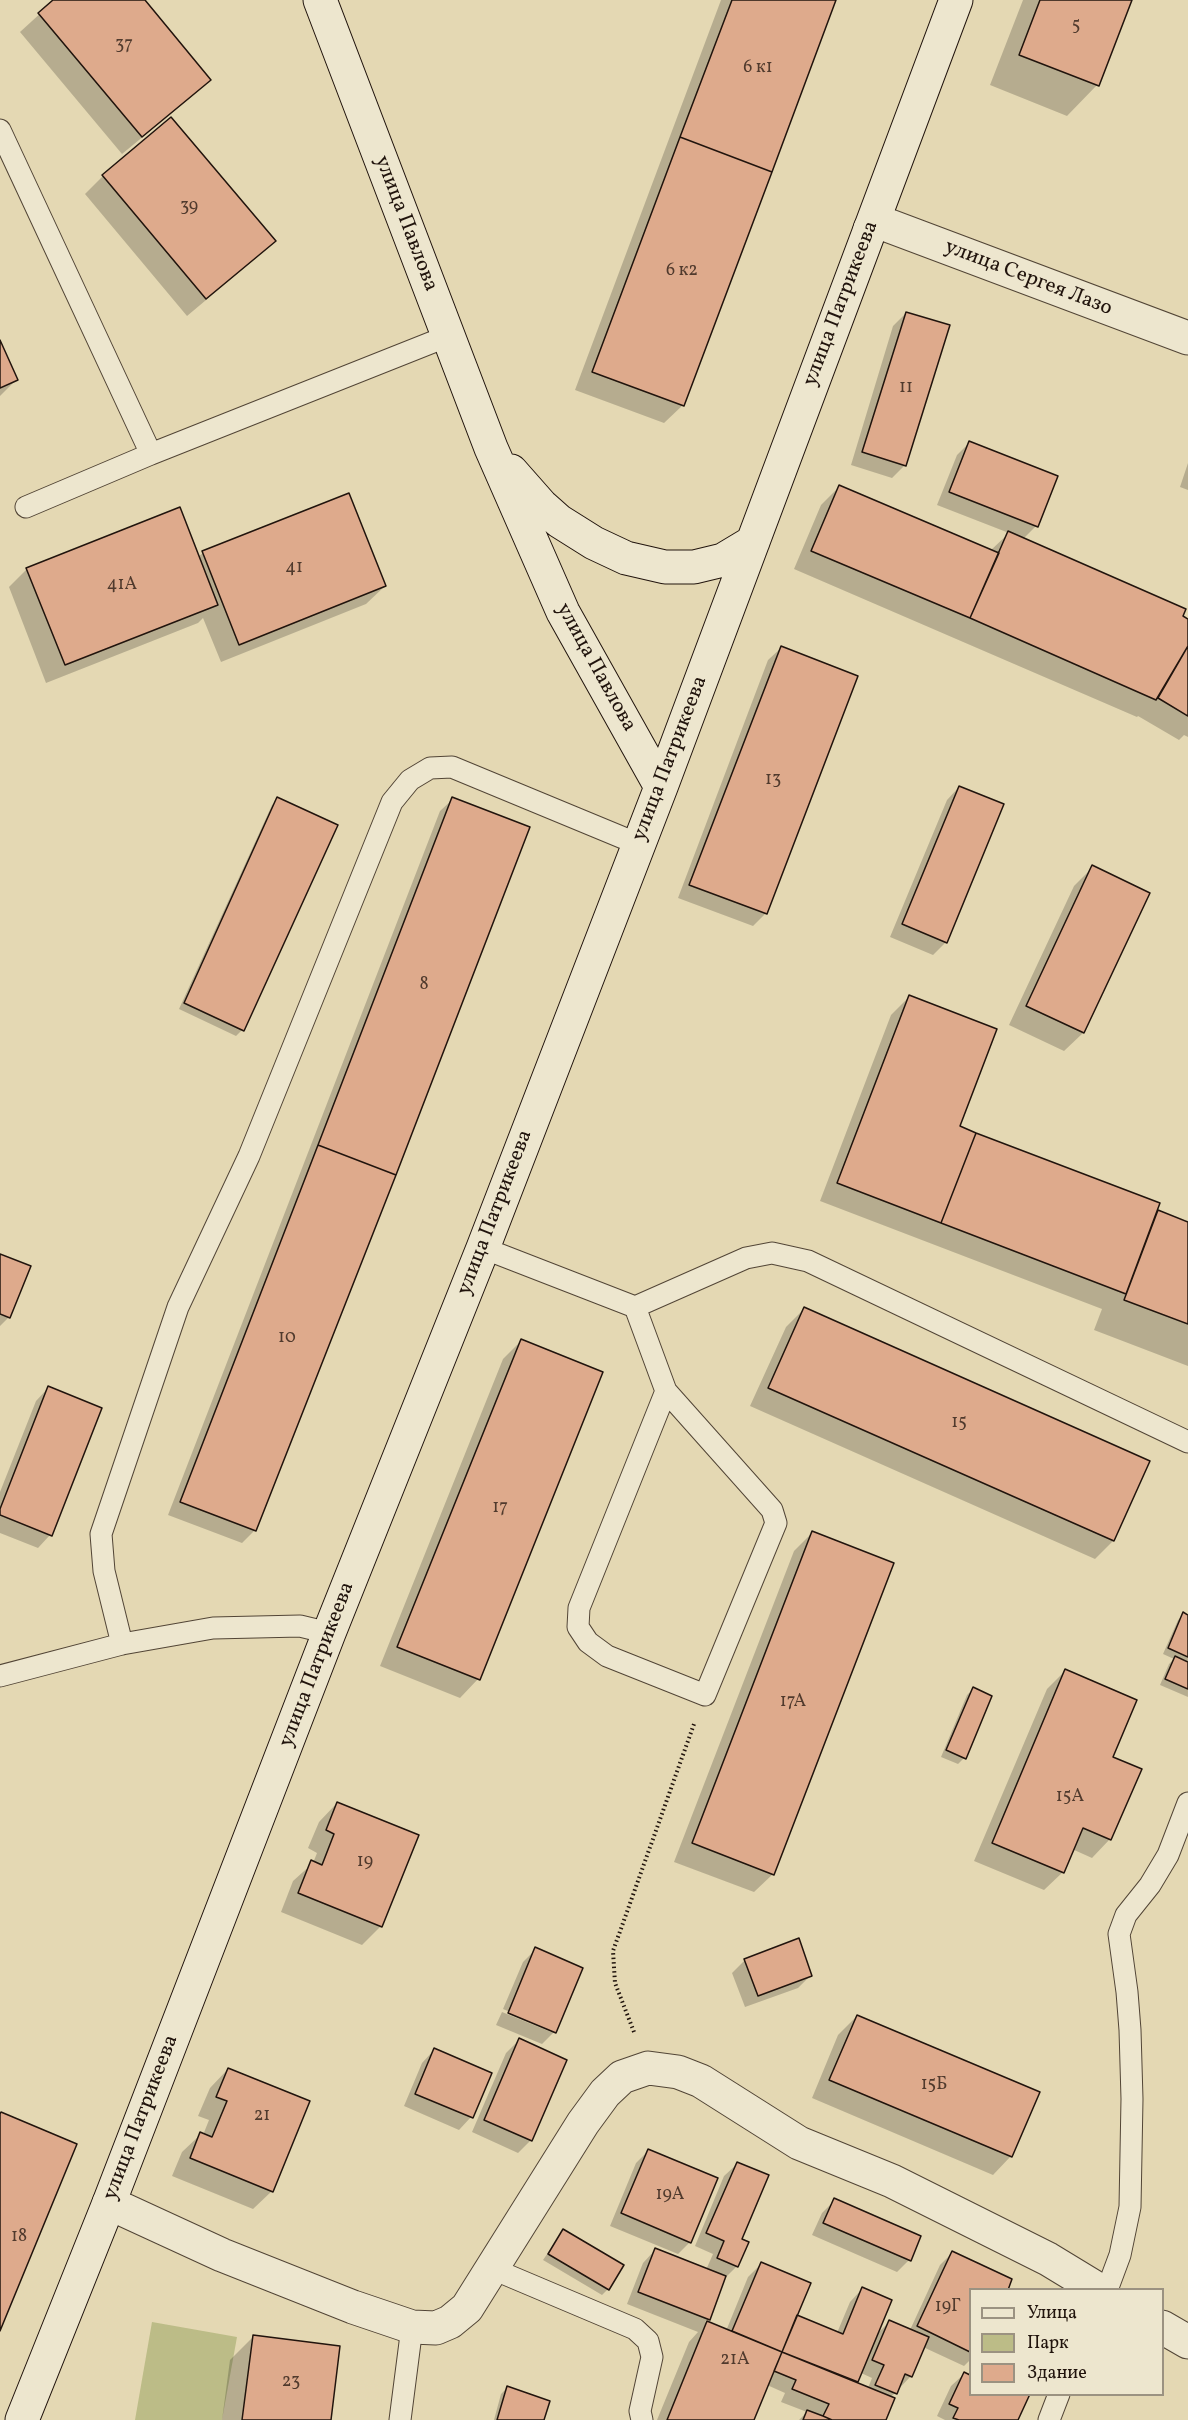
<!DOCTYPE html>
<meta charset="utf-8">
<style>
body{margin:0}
#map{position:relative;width:1188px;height:2420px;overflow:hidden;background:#e4d8b3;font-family:Vollkorn,serif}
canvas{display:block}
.legend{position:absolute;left:969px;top:2288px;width:195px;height:108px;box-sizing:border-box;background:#ede6ce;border:2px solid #9b9281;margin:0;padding:8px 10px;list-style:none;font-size:18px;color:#21140d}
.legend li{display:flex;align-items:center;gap:12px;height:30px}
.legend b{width:30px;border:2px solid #9b9281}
</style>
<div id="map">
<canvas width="1188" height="2420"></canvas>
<ul class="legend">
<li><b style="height:8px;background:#ede6ce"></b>Улица</li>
<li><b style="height:16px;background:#bcbc87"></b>Парк</li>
<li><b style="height:16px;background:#deaa8c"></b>Здание</li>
</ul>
</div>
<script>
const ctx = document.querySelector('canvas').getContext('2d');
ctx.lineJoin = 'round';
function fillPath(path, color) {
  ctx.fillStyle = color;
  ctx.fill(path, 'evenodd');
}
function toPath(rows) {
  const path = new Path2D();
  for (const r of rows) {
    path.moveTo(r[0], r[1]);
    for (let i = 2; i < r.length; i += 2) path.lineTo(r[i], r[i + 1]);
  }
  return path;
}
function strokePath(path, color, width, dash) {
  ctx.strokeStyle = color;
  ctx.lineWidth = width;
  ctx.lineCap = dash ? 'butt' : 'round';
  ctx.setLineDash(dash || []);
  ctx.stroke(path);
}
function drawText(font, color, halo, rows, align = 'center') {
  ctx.font = font + ' Vollkorn,serif';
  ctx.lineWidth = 5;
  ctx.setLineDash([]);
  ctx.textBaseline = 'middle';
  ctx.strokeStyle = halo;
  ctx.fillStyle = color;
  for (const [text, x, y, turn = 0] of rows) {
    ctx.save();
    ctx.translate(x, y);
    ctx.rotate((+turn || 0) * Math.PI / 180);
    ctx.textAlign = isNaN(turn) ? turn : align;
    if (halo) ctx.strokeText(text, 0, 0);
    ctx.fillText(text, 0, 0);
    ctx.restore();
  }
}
const green = toPath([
 [152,2322,237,2337,222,2420,135,2420]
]);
const shadow = toPath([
 [55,0,143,0,209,80,190,98,122,154,20,32],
 [721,0,835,0,683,405,664,423,575,390],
 [1023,0,1131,0,1097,85,1067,116,990,85],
 [103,176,274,241,255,259,187,316,85,194],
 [906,313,905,465,892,478,851,465,893,326],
 [0,344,16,380,0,396],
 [969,443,1036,526,1023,539,1188,620,1188,737,1184,735,1179,740,1138,716,1137,717,794,569,821,505,839,487,990,551,1009,533,937,505,957,455],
 [1188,463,1188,490,1180,487],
 [203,553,385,586,366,604,221,662,203,618,198,623,46,683,9,587,27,569,198,557],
 [781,648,856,677,765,914,753,926,678,898,768,660],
 [959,787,1002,805,945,943,933,955,890,937,947,800],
 [278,799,242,1030,236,1036,179,1009,272,805],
 [453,799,528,828,254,1531,242,1543,168,1515,440,811],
 [1093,867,1148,894,1083,1033,1064,1051,1009,1025,1074,886],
 [909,997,958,1127,1154,1216,1158,1212,1188,1223,1188,1366,1094,1330,1102,1309,820,1201,891,1015],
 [0,1255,9,1317,0,1326],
 [804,1309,1148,1461,1113,1541,1095,1559,750,1406,786,1327],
 [521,1341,601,1373,478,1679,460,1698,380,1666,503,1359],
 [48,1388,50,1535,38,1548,0,1533,0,1492,36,1401],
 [812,1533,773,1874,754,1892,674,1862,794,1551],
 [1184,1614,1188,1616,1188,1697,1160,1685,1169,1664,1174,1659,1163,1654,1178,1620],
 [1065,1671,1111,1758,1110,1839,1092,1858,1072,1849,1063,1872,1044,1890,974,1861,1047,1689],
 [973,1689,964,1758,958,1764,941,1757,967,1695],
 [337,1803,417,1836,381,1926,362,1945,281,1912,293,1881,313,1863,317,1853,308,1848,319,1822],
 [536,1949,554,2032,542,2044,496,2025,502,2012,551,2032,551,2029,503,2009,523,1962],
 [745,1960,811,1975,798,1988,745,2007,732,1973],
 [857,2016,1011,2156,993,2175,812,2098,838,2035],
 [519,2040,531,2140,518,2153,472,2132,506,2053],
 [434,2050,490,2074,471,2117,459,2130,404,2106,422,2063],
 [228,2069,272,2191,253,2209,172,2176,182,2152,201,2134,203,2135,209,2120,198,2116,210,2088],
 [649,2150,690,2242,678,2254,610,2226,636,2163],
 [737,2164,740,2240,737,2266,724,2279,708,2319,705,2322,726,2331,748,2277,761,2264,795,2316,837,2333,850,2302,862,2289,877,2334,889,2322,910,2330,940,2265,952,2253,970,2290,970,2360,964,2366,923,2347,911,2376,891,2397,884,2420,799,2420,807,2412,781,2402,785,2393,767,2385,753,2420,657,2420,689,2342,698,2332,627,2304,643,2263,655,2250,706,2270,713,2254,695,2246,724,2176],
 [861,2373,872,2378,868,2388,856,2383],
 [835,2200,909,2260,897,2272,812,2235,822,2213],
 [563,2231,608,2289,602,2295,543,2260],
 [253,2337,329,2420,222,2420,230,2360],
 [964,2374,970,2376,970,2394,1016,2420,945,2420,937,2416,951,2386],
 [507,2388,543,2420,494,2420,501,2394]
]);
const building = toPath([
 [53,0,145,0,211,80,142,137,38,13,53,0],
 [732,0,836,0,772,172,680,137,732,0],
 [1040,0,1132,0,1099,86,1019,55,1040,0],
 [171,117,276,241,206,299,102,175,171,117],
 [680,137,772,172,684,406,592,372,680,137],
 [906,312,950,325,906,466,862,452,906,312],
 [0,340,18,380,0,388,0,340],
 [969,441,1058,476,1038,527,949,492,969,441],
 [839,485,999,553,970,618,811,551,839,485],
 [349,493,386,586,239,645,202,551,349,493],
 [180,507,218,605,65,665,26,568,180,507],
 [1008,531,1186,609,1183,616,1188,619,1188,646,1156,700,970,618,1008,531],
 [781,646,858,676,767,914,689,885,781,646],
 [1188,646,1188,716,1158,698,1188,646],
 [959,786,1004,804,947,943,902,924,959,786],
 [277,797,338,825,244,1031,184,1003,277,797],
 [452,797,530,827,396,1175,318,1145,452,797],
 [1092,865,1150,893,1084,1033,1026,1006,1092,865],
 [909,995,997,1029,960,1126,976,1133,941,1223,837,1183,909,995],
 [976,1133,1160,1203,1126,1294,941,1223,976,1133],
 [318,1145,396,1175,256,1531,180,1502,318,1145],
 [1158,1210,1188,1222,1188,1324,1124,1300,1158,1210],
 [0,1254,31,1266,10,1318,0,1314,0,1254],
 [804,1307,1150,1461,1114,1541,768,1388,804,1307],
 [521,1339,603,1372,480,1680,397,1647,521,1339],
 [48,1386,102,1408,52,1536,0,1515,0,1509,48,1386],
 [812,1531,894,1563,774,1875,692,1843,812,1531],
 [1183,1612,1188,1615,1188,1657,1168,1648,1183,1612],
 [1175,1656,1188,1662,1188,1689,1165,1679,1175,1656],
 [1065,1669,1137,1700,1113,1757,1142,1769,1111,1840,1083,1828,1064,1873,992,1843,1065,1669],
 [973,1687,992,1696,966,1759,946,1750,973,1687],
 [337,1802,419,1835,382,1927,298,1893,311,1860,322,1865,334,1834,326,1830,337,1802],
 [799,1938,812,1976,758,1996,744,1959,799,1938],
 [535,1947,583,1968,556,2033,508,2013,535,1947],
 [857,2015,1040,2092,1012,2157,829,2080,857,2015],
 [519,2038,567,2060,532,2141,484,2120,519,2038],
 [434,2048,492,2073,473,2118,415,2094,434,2048],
 [228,2068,310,2101,273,2192,190,2158,200,2132,212,2137,227,2101,216,2097,228,2068],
 [1,2112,77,2144,0,2331,0,2114,1,2112],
 [648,2149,718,2178,691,2243,621,2213,648,2149],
 [737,2162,769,2175,742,2239,749,2242,738,2267,717,2258,724,2241,706,2233,737,2162],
 [834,2198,921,2236,911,2261,823,2223,834,2198],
 [563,2229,624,2265,609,2290,548,2254,563,2229],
 [655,2248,726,2276,710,2320,638,2292,655,2248],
 [952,2251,1012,2279,1008,2290,970,2290,970,2352,917,2326,952,2251],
 [761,2262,811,2283,782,2352,732,2331,761,2262],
 [862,2287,892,2300,858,2382,782,2352,797,2315,843,2334,862,2287],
 [889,2320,929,2337,912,2377,905,2374,897,2394,875,2385,884,2365,872,2360,889,2320],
 [707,2321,782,2352,754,2420,667,2420,707,2321],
 [253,2335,340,2346,331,2420,242,2420,253,2335],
 [782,2352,895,2398,886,2420,832,2420,823,2416,829,2404,792,2389,796,2380,774,2371,782,2352],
 [964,2372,970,2375,970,2394,1030,2394,1018,2420,959,2420,953,2418,958,2408,949,2404,964,2372],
 [507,2386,550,2401,544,2420,497,2420,507,2386],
 [807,2410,823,2416,832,2420,803,2420,807,2410]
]);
const path = toPath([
 [634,2032,615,1983,613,1951,694,1724]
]);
const lane = toPath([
 [0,130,151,454,448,336],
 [26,507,151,454],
 [483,1248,635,1307,746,1258,772,1253,808,1261,1188,1442],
 [635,1307,666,1391,772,1510,776,1523,705,1695,607,1656,588,1642,578,1627,579,1608,666,1391],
 [122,1644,104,1571,101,1534,178,1307,249,1156,392,802,410,780,430,768,452,767,638,844],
 [0,1676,122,1644,213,1628,300,1626,329,1633],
 [493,2269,635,2329,648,2341,652,2357,640,2411,642,2420],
 [1107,2290,1120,2255,1130,2207,1132,2099,1130,2030,1127,1992,1119,1934,1126,1915,1150,1885,1168,1855,1188,1803],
 [400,2420,412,2327],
 [1049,2420,1059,2394]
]);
const street = toPath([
 [870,229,879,222,1188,338],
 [109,2203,222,2255,353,2307,412,2327,436,2328,450,2322,467,2308,583,2123,605,2093,622,2077,648,2068,678,2072,701,2081,799,2143,892,2181,1048,2259,1099,2290],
 [1162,2327,1188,2342]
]);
const secondary = toPath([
 [320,0,491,448,563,612,661,787],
 [511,471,541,505,559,521,594,543,626,558,665,567,694,567,723,560,753,542],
 [22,2420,109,2203,329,1633,483,1248,661,787,956,0]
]);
const numberNames = [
 ["5",1076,27],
 ["37",124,46],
 ["6 к1",758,69],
 ["39",189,208],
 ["6 к2",682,272],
 ["11",906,389],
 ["41",294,569],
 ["41А",122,586],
 ["13",773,781],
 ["8",424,986],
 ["10",287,1339],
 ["15",959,1424],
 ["17",500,1509],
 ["17А",793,1703],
 ["15А",1070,1798],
 ["19",365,1863],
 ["15Б",934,2086],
 ["21",262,2117],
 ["19А",670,2196],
 ["18",19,2238],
 ["19Г",948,2308],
 ["21А",735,2361],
 ["23",291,2383]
];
const streetNames = [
 ["улица Павлова",405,224,69],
 ["улица Сергея Лазо",1028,279,21],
 ["улица Патрикеева",842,304,-69],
 ["улица Павлова",595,668,61],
 ["улица Патрикеева",671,759,-69],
 ["улица Патрикеева",496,1213,-69],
 ["улица Патрикеева",318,1665,-69],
 ["улица Патрикеева",142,2118,-69]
];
fillPath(green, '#bcbc87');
fillPath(shadow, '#0003');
fillPath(building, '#deaa8c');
strokePath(building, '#21140d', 1.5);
strokePath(lane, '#524536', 23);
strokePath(street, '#524536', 35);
strokePath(secondary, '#21140d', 35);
strokePath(path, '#21140d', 4, [1.5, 3]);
strokePath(lane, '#ede6ce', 21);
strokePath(street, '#ede6ce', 33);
strokePath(secondary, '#ede6ce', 33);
drawText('18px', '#503a2d', null, numberNames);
drawText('21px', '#21140d', '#ede6ce', streetNames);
</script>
